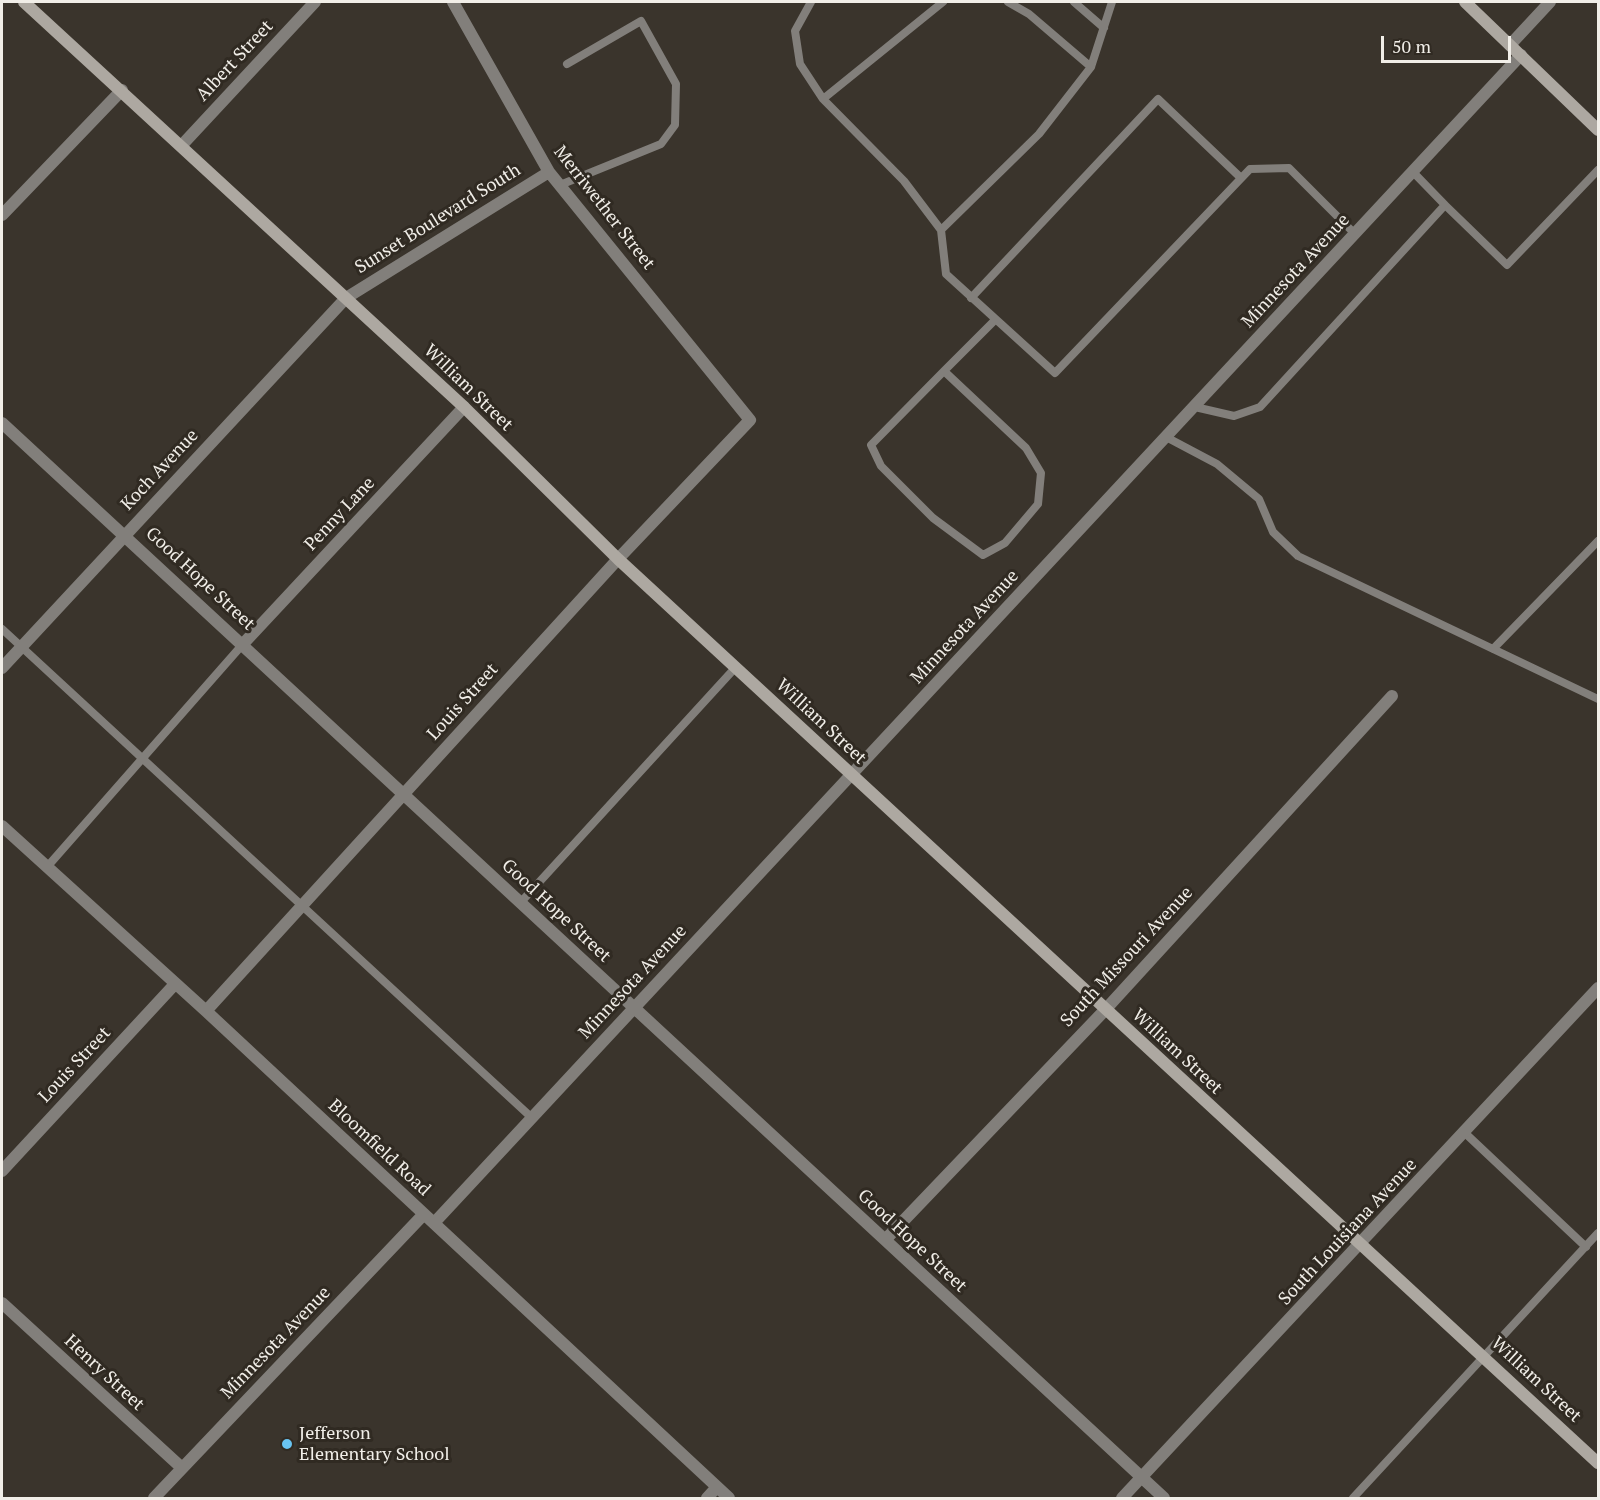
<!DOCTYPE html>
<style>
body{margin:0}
#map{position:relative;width:1600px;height:1500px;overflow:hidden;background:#3a342c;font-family:"PT Serif",serif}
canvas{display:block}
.frame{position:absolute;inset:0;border:3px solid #f1eee8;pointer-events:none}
.scale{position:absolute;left:1381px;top:36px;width:130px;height:27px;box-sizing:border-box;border:3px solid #f1eee8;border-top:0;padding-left:8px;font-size:18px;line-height:21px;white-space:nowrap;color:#f1eee8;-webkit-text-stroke:4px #302a22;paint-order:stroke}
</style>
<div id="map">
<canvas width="1600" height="1500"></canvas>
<div class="frame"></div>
<div class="scale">50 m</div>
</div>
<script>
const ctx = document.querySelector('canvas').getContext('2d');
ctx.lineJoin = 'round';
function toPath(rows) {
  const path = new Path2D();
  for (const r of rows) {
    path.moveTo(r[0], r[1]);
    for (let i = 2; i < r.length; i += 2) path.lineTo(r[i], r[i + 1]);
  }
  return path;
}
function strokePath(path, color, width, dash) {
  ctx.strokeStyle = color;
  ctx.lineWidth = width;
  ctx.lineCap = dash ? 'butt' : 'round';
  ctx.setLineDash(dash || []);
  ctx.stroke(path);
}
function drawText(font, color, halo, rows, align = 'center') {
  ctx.font = font + ' "PT Serif",serif';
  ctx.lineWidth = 6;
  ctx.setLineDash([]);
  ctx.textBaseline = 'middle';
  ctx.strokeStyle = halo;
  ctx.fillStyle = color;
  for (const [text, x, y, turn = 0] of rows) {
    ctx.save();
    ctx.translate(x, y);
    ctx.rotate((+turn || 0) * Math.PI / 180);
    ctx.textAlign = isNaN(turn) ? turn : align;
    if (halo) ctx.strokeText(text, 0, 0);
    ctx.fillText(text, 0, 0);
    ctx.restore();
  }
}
const lane = toPath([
 [811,2,795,31,800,64,823,99,904,181,941,230,1039,134,1091,67,1112,2],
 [1008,2,1029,14,1091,67],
 [1074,2,1104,28],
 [823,99,943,2],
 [560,185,661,144,675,125,676,84,641,21,567,64],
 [1445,205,1507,265,1598,170],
 [941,230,946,274,1055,373,1250,169,1289,168,1355,234],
 [971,298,1158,99,1241,178],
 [944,371,1026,448,1041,473,1038,504,1005,543,983,555,933,518,881,466,871,445,944,371,995,320],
 [1195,407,1234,416,1260,407,1445,205,1413,172],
 [1166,437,1217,464,1259,499,1273,532,1298,556,1598,699],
 [2,629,531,1117],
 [1493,649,1598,541],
 [47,867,243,644],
 [521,902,735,668],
 [1465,1133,1586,1247],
 [1353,1498,1598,1233]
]);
const street = toPath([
 [1510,45,1550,2],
 [182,145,315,2],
 [2,215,122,90],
 [2,423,1164,1498],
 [243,644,464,407],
 [2,668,346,298,549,172],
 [2,826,206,1011,729,1498],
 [206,1011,618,559,750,420,549,172,453,2],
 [2,1171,175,984],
 [434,1223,1521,55],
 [885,1240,1105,1010,1392,696],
 [2,1303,182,1468],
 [154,1498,424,1214],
 [707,1498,717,1487],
 [1122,1498,1598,988]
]);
const secondary = toPath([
 [24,2,464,407,618,559,1598,1463],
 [1465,2,1598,130]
]);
const markers = [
 [287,1444,6,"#69c4f1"]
];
const streetNames = [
 ["Albert Street",235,61,-47],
 ["Merriwether Street",604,208,52],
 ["Sunset Boulevard South",438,219,-32],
 ["Minnesota Avenue",1296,271,-47],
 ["William Street",468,388,44],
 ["Koch Avenue",160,470,-47],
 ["Penny Lane",340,514,-47],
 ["Good Hope Street",200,579,43],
 ["Minnesota Avenue",965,627,-47],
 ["Louis Street",463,702,-48],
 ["William Street",821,722,43],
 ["Good Hope Street",556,911,43],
 ["South Missouri Avenue",1127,957,-47],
 ["Minnesota Avenue",633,982,-47],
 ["William Street",1177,1052,43],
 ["Louis Street",75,1065,-47],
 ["Bloomfield Road",379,1148,43],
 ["South Louisiana Avenue",1348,1232,-47],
 ["Good Hope Street",912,1241,43],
 ["Minnesota Avenue",276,1343,-46],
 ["Henry Street",104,1373,43],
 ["William Street",1536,1380,43]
];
const poiNames = [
 ["Jefferson",299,1434],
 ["Elementary School",299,1455]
];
strokePath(lane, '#827f7b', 8);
strokePath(street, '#827f7b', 12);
strokePath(secondary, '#ada8a1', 12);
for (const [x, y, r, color] of markers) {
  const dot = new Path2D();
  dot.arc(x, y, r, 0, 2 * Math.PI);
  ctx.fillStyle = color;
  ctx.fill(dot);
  strokePath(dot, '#302a22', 2);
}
drawText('18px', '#f1eee8', '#302a22', streetNames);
drawText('18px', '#f1eee8', '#302a22', poiNames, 'left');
</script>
